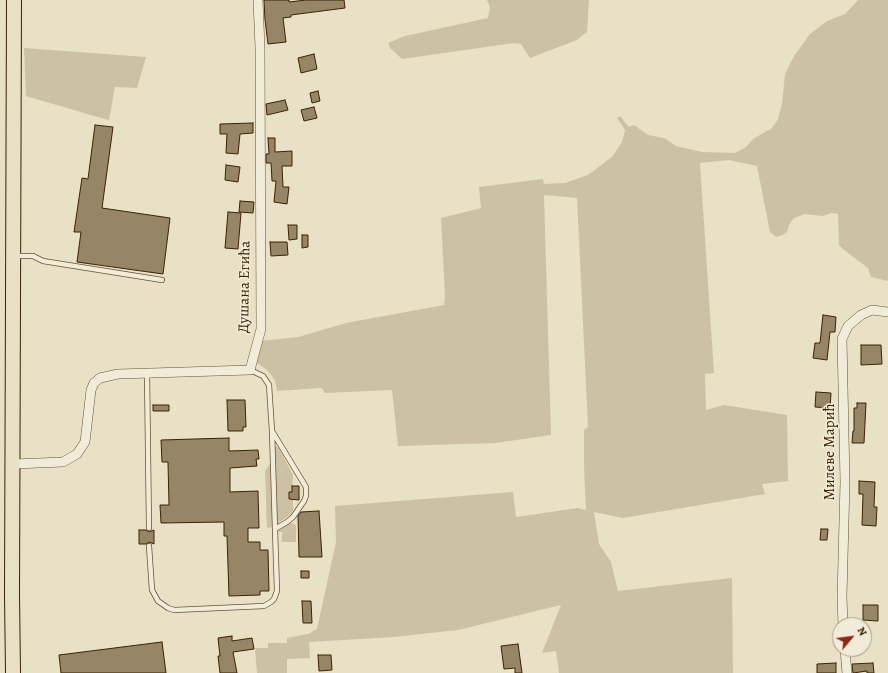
<!DOCTYPE html>
<meta charset="utf-8">
<style>
body{margin:0}
#map{position:relative;width:888px;height:673px;overflow:hidden;background:#e9e1c5;font-family:Alegreya,serif}
canvas{display:block}
.north{position:absolute;left:832px;top:617px;width:40px;height:40px;box-sizing:border-box;background:#f1ecd9;border:1px solid #a99b83;border-radius:50%;rotate:61deg;font-size:11px;font-weight:700;line-height:16px;text-align:center;color:#3c2202}
.north::after{content:'';display:block;margin:auto;width:14px;height:18px;background:#8f2418;clip-path:polygon(50% 0,100% 100%,50% 72%,0 100%)}
</style>
<div id="map">
<canvas width="888" height="673"></canvas>
<div class="north">N</div>
</div>
<script>
const ctx = document.querySelector('canvas').getContext('2d');
ctx.lineJoin = 'round';
function fillPath(path, color) {
  ctx.fillStyle = color;
  ctx.fill(path, 'evenodd');
}
function toPath(rows) {
  const path = new Path2D();
  for (const r of rows) {
    path.moveTo(r[0], r[1]);
    for (let i = 2; i < r.length; i += 2) path.lineTo(r[i], r[i + 1]);
  }
  return path;
}
function strokePath(path, color, width, dash) {
  ctx.strokeStyle = color;
  ctx.lineWidth = width;
  ctx.lineCap = dash ? 'butt' : 'round';
  ctx.setLineDash(dash || []);
  ctx.stroke(path);
}
function drawText(font, color, halo, rows, align = 'center') {
  ctx.font = font + ' Alegreya,serif';
  ctx.lineWidth = 3;
  ctx.setLineDash([]);
  ctx.textBaseline = 'middle';
  ctx.strokeStyle = halo;
  ctx.fillStyle = color;
  for (const [text, x, y, turn = 0] of rows) {
    ctx.save();
    ctx.translate(x, y);
    ctx.rotate((+turn || 0) * Math.PI / 180);
    ctx.textAlign = isNaN(turn) ? turn : align;
    if (halo) ctx.strokeText(text, 0, 0);
    ctx.fillText(text, 0, 0);
    ctx.restore();
  }
}
const green = toPath([
 [487,0,589,0,587,32,577,40,530,58,521,44,514,43,402,59,390,48,388,43,405,36,488,18,490,7],
 [858,0,888,0,888,281,871,277,868,268,844,250,839,245,838,214,831,213,823,216,805,214,794,218,789,225,787,232,782,235,776,237,770,232,757,166,729,160,700,163,714,373,705,374,706,410,724,405,787,415,788,481,762,484,765,494,623,518,594,512,599,544,611,562,618,591,732,578,733,673,559,673,556,651,542,653,561,605,458,630,394,637,309,642,310,658,287,659,287,673,257,673,255,648,268,648,268,643,287,643,287,638,308,634,317,629,336,542,335,506,513,492,516,517,578,508,586,510,584,466,584,430,588,427,577,198,544,195,551,435,495,443,398,446,392,390,325,393,322,388,277,391,275,381,272,376,267,370,257,363,261,341,298,337,346,323,444,305,445,296,441,218,481,208,479,187,543,179,544,184,565,183,588,175,612,157,622,142,625,130,617,118,620,116,629,127,634,125,648,135,664,138,676,146,702,152,735,153,746,147,753,139,772,128,778,119,782,104,785,74,794,56,810,34,827,21,845,14],
 [24,48,146,57,137,88,115,87,109,120,94,116,26,96],
 [274,446,278,447,293,475,292,492,289,492,289,499,293,499,293,511,291,514,277,524],
 [270,464,273,527,267,528,265,471,269,465],
 [290,523,294,524,296,526,296,542,282,542,282,532,278,532,278,531]
]);
const building = toPath([
 [264,0,289,0,289,2,306,0,344,0,345,8,291,15,291,17,283,18,286,42,268,44,265,20,264,0],
 [314,54,317,69,301,73,298,58,314,54],
 [318,91,320,101,312,103,310,93,318,91],
 [285,100,288,110,267,115,266,104,285,100],
 [314,107,317,118,304,121,301,110,314,107],
 [253,123,253,133,240,134,238,154,226,153,227,134,220,134,220,124,253,123],
 [95,125,113,127,102,208,170,218,163,274,77,262,81,232,74,232,82,178,88,179,95,125],
 [268,138,275,138,275,152,292,151,292,166,282,166,283,187,289,187,287,204,274,202,276,181,272,181,271,163,266,163,266,154,269,154,268,138],
 [226,165,240,167,238,182,225,180,226,165],
 [240,201,254,202,253,213,239,212,240,201],
 [228,212,241,213,238,249,225,248,228,212],
 [288,225,297,225,297,239,289,240,288,225],
 [302,235,308,235,308,247,302,248,302,235],
 [270,242,287,242,288,255,271,256,270,242],
 [823,315,836,317,835,332,830,332,827,360,813,358,815,343,820,343,823,315],
 [861,345,881,345,882,364,861,365,861,345],
 [816,392,831,393,830,408,815,407,816,392],
 [227,400,245,400,246,427,243,427,243,431,228,431,227,400],
 [857,403,866,403,864,443,852,443,853,431,854,431,854,408,857,408,857,403],
 [153,405,169,405,169,411,153,411,153,405],
 [229,438,229,451,258,450,259,459,256,459,257,466,230,468,230,492,258,491,259,528,248,528,248,542,260,542,260,550,268,550,269,591,260,591,260,595,229,596,227,536,224,536,224,522,161,523,160,505,169,505,168,462,162,462,161,440,229,438],
 [859,481,875,482,874,507,877,507,876,526,862,525,863,494,859,494,859,481],
 [292,486,299,486,299,500,289,499,289,492,292,492,292,486],
 [319,511,322,557,299,557,298,516,301,512,319,511],
 [821,529,828,529,827,540,820,540,821,529],
 [139,530,146,530,149,532,154,530,154,544,149,542,146,544,139,544,139,530],
 [301,571,309,571,309,578,301,578,301,571],
 [302,601,311,601,312,623,303,623,302,601],
 [863,605,878,605,878,621,863,620,863,605],
 [232,636,232,641,252,638,254,649,233,652,237,673,220,673,218,656,220,656,218,638,232,636],
 [162,642,166,673,61,673,59,655,162,642],
 [518,644,519,651,522,673,515,673,515,668,504,669,501,646,518,644],
 [318,655,331,655,332,670,319,671,318,655],
 [836,663,836,673,817,673,817,664,836,663],
 [873,663,874,673,867,673,867,671,853,673,852,664,873,663]
]);
const lane = toPath([
 [14,256,33,256,43,261,162,280],
 [250,370,263,376,269,385,272,431,306,487,306,496,304,501,293,517,287,522,275,529,272,431],
 [147,373,149,528],
 [149,546,152,590,158,601,168,608,174,610,264,606,271,602,274,599,277,591,275,529]
]);
const street = toPath([
 [14,464,63,462,77,454,85,442,91,390,94,383,100,378,118,374,250,370,261,329,260,47,258,0],
 [843,625,842,597,845,482,842,339,848,326,861,315,872,310,888,312],
 [845,649,847,673]
]);
const primary = toPath([
 [13,673,12,595,14,0]
]);
const streetNames = [
 ["Душана Егића",245,287,-89],
 ["Милеве Мaрић",830,452,-90]
];
fillPath(green, '#ccc1a4');
fillPath(building, '#968567');
strokePath(building, '#3c2202', 1);
strokePath(lane, '#675233', 6);
strokePath(street, '#675233', 10);
strokePath(primary, '#3c2202', 16);
strokePath(lane, '#f1ecd9', 4.5);
strokePath(street, '#f1ecd9', 9);
strokePath(primary, '#e9e1c5', 14);
drawText('15px', '#3c2202', '#f1ecd9', streetNames);
</script>
